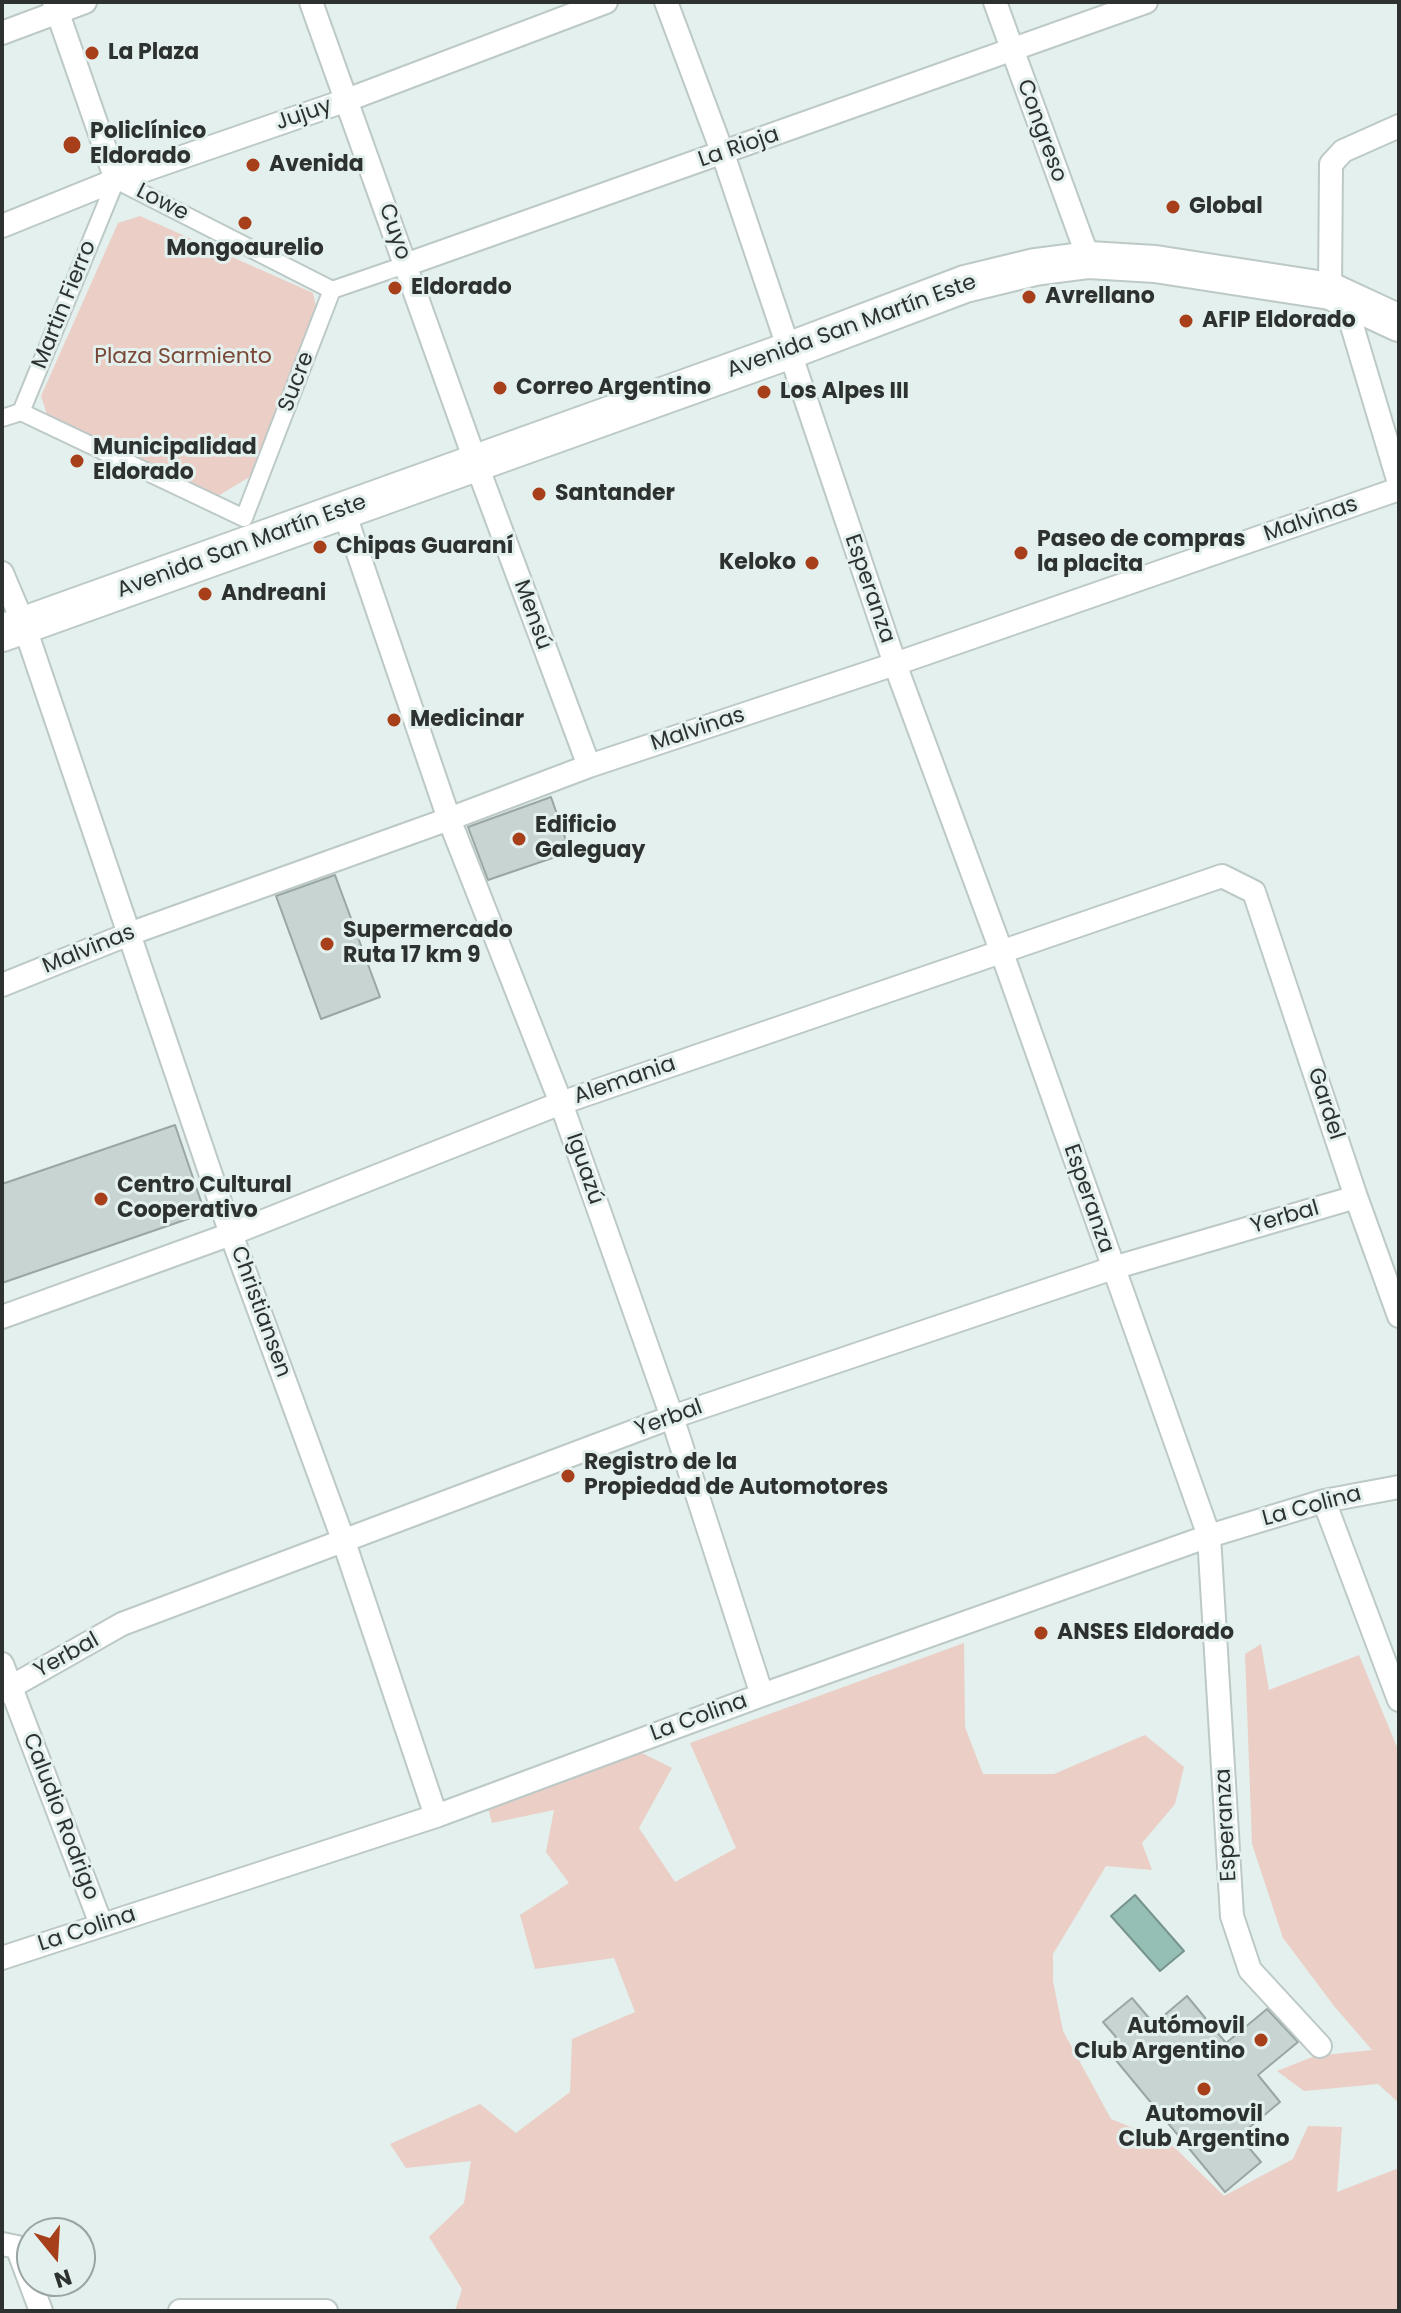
<!DOCTYPE html>
<meta charset="utf-8">
<style>
body{margin:0}
#map{position:relative;width:1401px;height:2313px;overflow:hidden;background:#e3f0ed;font-family:Poppins,sans-serif}
canvas{display:block}
.frame{position:absolute;inset:0;border:4px solid #2d3231;pointer-events:none}
.north{position:absolute;left:16px;top:2217px;width:80px;height:80px;box-sizing:border-box;background:#e3f0ed;border:2px solid #9aa4a2;border-radius:50%;rotate:162deg;font-size:22px;font-weight:700;line-height:32px;text-align:center;color:#2d3231}
.north::after{content:'';display:block;margin:auto;width:28px;height:36px;background:#a63f1a;clip-path:polygon(50% 0,100% 100%,50% 72%,0 100%)}
</style>
<div id="map">
<canvas width="1401" height="2313"></canvas>
<div class="frame"></div>
<div class="north">N</div>
</div>
<script>
const ctx = document.querySelector('canvas').getContext('2d');
ctx.lineJoin = 'round';
function fillPath(path, color) {
  ctx.fillStyle = color;
  ctx.fill(path, 'evenodd');
}
function toPath(rows) {
  const path = new Path2D();
  for (const r of rows) {
    path.moveTo(r[0], r[1]);
    for (let i = 2; i < r.length; i += 2) path.lineTo(r[i], r[i + 1]);
  }
  return path;
}
function strokePath(path, color, width, dash) {
  ctx.strokeStyle = color;
  ctx.lineWidth = width;
  ctx.lineCap = dash ? 'butt' : 'round';
  ctx.setLineDash(dash || []);
  ctx.stroke(path);
}
function drawText(font, color, halo, rows, align = 'center') {
  ctx.font = font + ' Poppins,sans-serif';
  ctx.lineWidth = 6;
  ctx.setLineDash([]);
  ctx.textBaseline = 'middle';
  ctx.strokeStyle = halo;
  ctx.fillStyle = color;
  for (const [text, x, y, turn = 0] of rows) {
    ctx.save();
    ctx.translate(x, y);
    ctx.rotate((+turn || 0) * Math.PI / 180);
    ctx.textAlign = isNaN(turn) ? turn : align;
    if (halo) ctx.strokeText(text, 0, 0);
    ctx.fillText(text, 0, 0);
    ctx.restore();
  }
}
const green = toPath([
 [140,216,313,293,320,323,256,473,218,496,48,418,41,396,118,223],
 [964,1643,965,1727,983,1774,1054,1774,1145,1735,1184,1767,1175,1804,1142,1843,1152,1870,1106,1866,1053,1954,1053,1981,1063,2031,1111,2119,1170,2143,1224,2196,1293,2159,1308,2126,1342,2127,1337,2192,1399,2168,1399,2311,455,2311,462,2289,429,2237,464,2203,471,2161,406,2168,390,2144,480,2104,516,2133,570,2092,572,2039,635,2012,614,1958,535,1969,520,1915,569,1883,546,1852,554,1810,492,1823,488,1808,640,1752,672,1768,639,1828,675,1882,736,1848,690,1743],
 [1261,1644,1269,1690,1359,1655,1399,1752,1399,2103,1378,2084,1304,2091,1277,2071,1315,2056,1372,2050,1334,2006,1283,1938,1252,1844,1245,1654]
]);
const water = toPath([
 [1135,1895,1184,1951,1160,1971,1111,1916,1135,1895]
]);
const building = toPath([
 [551,797,570,852,488,880,468,827,551,797],
 [335,875,380,997,321,1019,276,896,335,875],
 [175,1125,205,1213,2,1283,2,1184,175,1125],
 [1187,1996,1226,2043,1267,2009,1298,2042,1258,2075,1280,2102,1239,2136,1261,2162,1225,2192,1105,2047,1116,2037,1103,2022,1132,1998,1154,2024,1187,1996]
]);
const pedestrian = toPath([
 [332,290,405,265],
 [21,412,244,518],
 [2,418,21,412,116,180,332,290],
 [244,518,332,290]
]);
const minor = toPath([
 [54,2,116,180],
 [311,2,476,463,589,766],
 [666,2,723,154,895,664,1002,953,1209,1536,1232,1916,1250,1970,1320,2046],
 [995,2,1089,260],
 [2,33,85,2],
 [2,226,116,180,347,100,606,2],
 [405,265,1146,2],
 [1330,291,1331,164,1343,151,1399,126],
 [1344,299,1399,483],
 [344,512,449,819,561,1103,672,1417,762,1695],
 [2,573,24,625,231,1234,344,1542,436,1816],
 [2,985,129,934,449,819,589,766,895,664,1399,489],
 [2,1317,231,1234,561,1103,1222,876,1254,892,1356,1197,1399,1316],
 [1324,1501,1399,1700],
 [2,1664,101,1924],
 [2,1692,122,1624,672,1417,1113,1268,1356,1197],
 [2,1958,436,1816,762,1695,1209,1536,1324,1501,1399,1487],
 [2,2244,17,2247,41,2311],
 [180,2311,326,2311]
]);
const primary = toPath([
 [2,633,788,351,965,284,1035,267,1089,260,1155,264,1330,291,1399,323]
]);
const markers = [
 [92,53,8,"#a63f1a"],
 [72,145,10,"#a63f1a"],
 [253,165,8,"#a63f1a"],
 [1173,207,8,"#a63f1a"],
 [245,223,8,"#a63f1a"],
 [395,288,8,"#a63f1a"],
 [1029,297,8,"#a63f1a"],
 [1186,321,8,"#a63f1a"],
 [500,388,8,"#a63f1a"],
 [764,392,8,"#a63f1a"],
 [77,461,8,"#a63f1a"],
 [539,494,8,"#a63f1a"],
 [320,547,8,"#a63f1a"],
 [1021,553,8,"#a63f1a"],
 [812,563,8,"#a63f1a"],
 [205,594,8,"#a63f1a"],
 [394,720,8,"#a63f1a"],
 [519,839,8,"#a63f1a"],
 [327,944,8,"#a63f1a"],
 [101,1199,8,"#a63f1a"],
 [568,1476,8,"#a63f1a"],
 [1041,1633,8,"#a63f1a"],
 [1261,2040,8,"#a63f1a"],
 [1204,2089,8,"#a63f1a"]
];
const poiNames = [
 ["La Plaza",108,53],
 ["Policlínico",90,132],
 ["Eldorado",90,157],
 ["Avenida",269,165],
 ["Global",1189,207],
 ["Mongoaurelio",245,249,"center"],
 ["Eldorado",411,288],
 ["Avrellano",1045,297],
 ["AFIP Eldorado",1202,321],
 ["Correo Argentino",516,388],
 ["Los Alpes III",780,392],
 ["Municipalidad",93,448],
 ["Eldorado",93,473],
 ["Santander",555,494],
 ["Paseo de compras",1037,540],
 ["la placita",1037,565],
 ["Chipas Guaraní",336,547],
 ["Keloko",796,563,"right"],
 ["Andreani",221,594],
 ["Medicinar",410,720],
 ["Edificio",535,826],
 ["Galeguay",535,851],
 ["Supermercado",343,931],
 ["Ruta 17 km 9",343,956],
 ["Centro Cultural",117,1186],
 ["Cooperativo",117,1211],
 ["Registro de la",584,1463],
 ["Propiedad de Automotores",584,1488],
 ["ANSES Eldorado",1057,1633],
 ["Autómovil",1245,2027,"right"],
 ["Club Argentino",1245,2052,"right"],
 ["Automovil",1204,2115,"center"],
 ["Club Argentino",1204,2140,"center"]
];
const streetNames = [
 ["Jujuy",304,115,-19],
 ["Congreso",1041,131,70],
 ["La Rioja",739,148,-19],
 ["Lowe",162,203,27],
 ["Cuyo",394,232,71],
 ["Martin Fierro",65,305,-68],
 ["Avenida San Martín Este",852,327,-20],
 ["Sucre",297,382,-69],
 ["Malvinas",1311,520,-19],
 ["Avenida San Martín Este",242,547,-20],
 ["Esperanza",869,589,71],
 ["Mensú",532,615,70],
 ["Malvinas",698,730,-18],
 ["Malvinas",89,950,-22],
 ["Alemania",625,1081,-19],
 ["Gardel",1325,1104,72],
 ["Iguazú",584,1169,71],
 ["Esperanza",1088,1199,71],
 ["Yerbal",1285,1218,-16],
 ["Christiansen",260,1312,70],
 ["Yerbal",669,1419,-20],
 ["La Colina",1312,1507,-15],
 ["Yerbal",67,1656,-29],
 ["La Colina",699,1718,-20],
 ["Caludio Rodrigo",60,1817,69],
 ["Esperanza",1227,1825,-93],
 ["La Colina",87,1930,-18]
];
const parkNames = [
 ["Plaza Sarmiento",183,357]
];
fillPath(green, '#ebcec5');
fillPath(water, '#95beb4');
strokePath(water, '#76948d', 2);
fillPath(building, '#c7d4d1');
strokePath(building, '#99a6a3', 2);
strokePath(pedestrian, '#bcc9c6', 20);
strokePath(minor, '#bcc9c6', 26);
strokePath(primary, '#bcc9c6', 40);
strokePath(pedestrian, '#fff', 16);
strokePath(minor, '#fff', 22);
strokePath(primary, '#fff', 36);
for (const [x, y, r, color] of markers) {
  const dot = new Path2D();
  dot.arc(x, y, r, 0, 2 * Math.PI);
  ctx.fillStyle = color;
  ctx.fill(dot);
  strokePath(dot, '#e3f0ed', 3);
}
drawText('bold 22px', '#2d3231', '#e3f0ed', poiNames, 'left');
drawText('22px', '#2d3231', '#e3f0ed', streetNames);
drawText('22px', '#7b4837', '#e3f0ed', parkNames);
</script>
